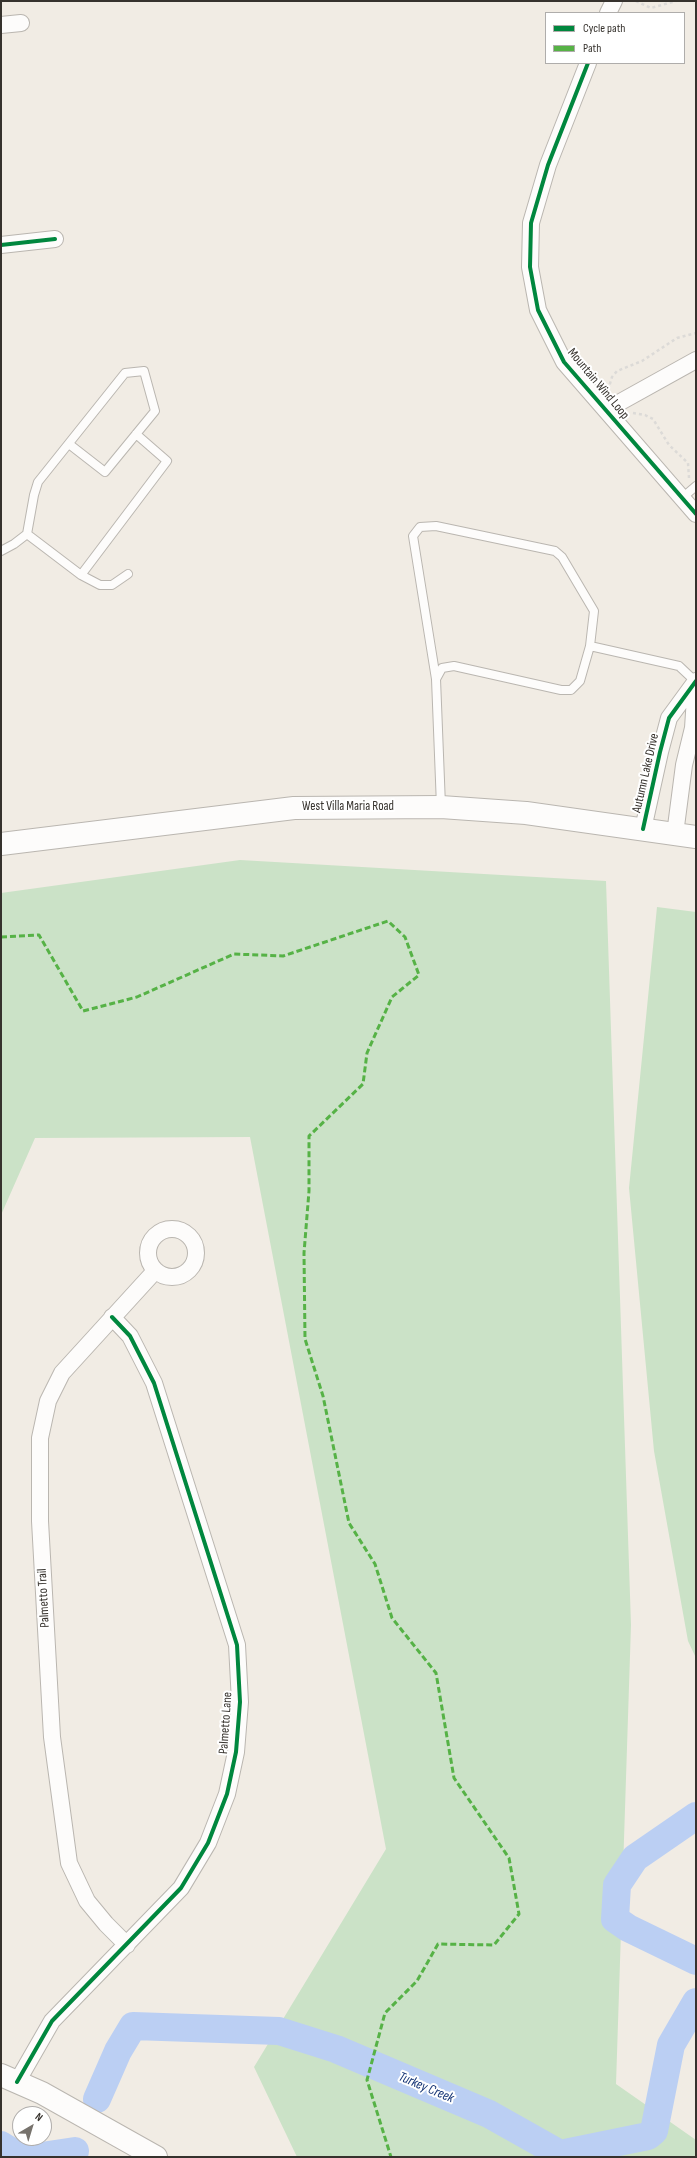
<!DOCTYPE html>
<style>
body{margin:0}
#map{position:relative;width:697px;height:2158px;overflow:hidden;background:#f1ece4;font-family:"Sofia Sans Condensed",sans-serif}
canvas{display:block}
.frame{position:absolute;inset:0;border:2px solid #36322d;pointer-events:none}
.legend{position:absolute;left:545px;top:12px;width:140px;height:52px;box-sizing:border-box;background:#fff;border:1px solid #afadab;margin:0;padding:5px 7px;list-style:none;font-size:12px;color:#36322d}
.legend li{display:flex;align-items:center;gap:8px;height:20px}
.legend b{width:20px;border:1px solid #afadab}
.north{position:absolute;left:12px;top:2106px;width:40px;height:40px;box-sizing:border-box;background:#fff;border:1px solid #afadab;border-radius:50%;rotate:38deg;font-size:11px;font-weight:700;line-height:16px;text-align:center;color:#36322d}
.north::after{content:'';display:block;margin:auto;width:14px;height:18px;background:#77736d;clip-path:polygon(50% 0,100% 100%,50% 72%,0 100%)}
</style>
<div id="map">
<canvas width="697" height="2158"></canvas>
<div class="frame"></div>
<ul class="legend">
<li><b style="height:5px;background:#00873e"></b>Cycle path</li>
<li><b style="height:5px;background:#56b246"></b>Path</li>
</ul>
<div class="north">N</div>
</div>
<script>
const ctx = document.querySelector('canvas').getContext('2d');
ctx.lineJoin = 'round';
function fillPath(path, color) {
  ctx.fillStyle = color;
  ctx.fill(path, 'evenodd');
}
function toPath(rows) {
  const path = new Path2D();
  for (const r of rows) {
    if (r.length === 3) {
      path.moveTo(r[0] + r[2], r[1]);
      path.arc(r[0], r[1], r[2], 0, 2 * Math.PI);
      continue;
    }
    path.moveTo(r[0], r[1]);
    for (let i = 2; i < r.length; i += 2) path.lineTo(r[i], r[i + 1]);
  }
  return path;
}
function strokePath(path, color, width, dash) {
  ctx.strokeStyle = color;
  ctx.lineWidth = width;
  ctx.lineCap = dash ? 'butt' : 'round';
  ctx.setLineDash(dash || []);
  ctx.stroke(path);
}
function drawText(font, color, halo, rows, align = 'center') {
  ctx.font = font + ' "Sofia Sans Condensed",sans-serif';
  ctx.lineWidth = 4;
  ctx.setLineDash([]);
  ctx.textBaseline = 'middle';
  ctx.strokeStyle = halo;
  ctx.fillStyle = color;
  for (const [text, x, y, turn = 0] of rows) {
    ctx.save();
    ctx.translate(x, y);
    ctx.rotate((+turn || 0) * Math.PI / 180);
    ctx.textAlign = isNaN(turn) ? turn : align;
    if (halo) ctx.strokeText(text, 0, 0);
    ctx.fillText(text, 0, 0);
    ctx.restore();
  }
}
const green = toPath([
 [240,860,606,881,631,1625,616,2084,696,2140,696,2157,297,2157,254,2067,386,1849,250,1137,35,1138,1,1215,1,893],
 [657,907,696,912,696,1658,688,1641,654,1451,629,1188]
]);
const river = toPath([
 [696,1816,635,1858,617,1885,615,1919,628,1928,696,1961],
 [97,2099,118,2051,133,2026,279,2031,336,2049,489,2114,560,2154,648,2136,654,2131,671,2045,696,2002],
 [1,2145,20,2157],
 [35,2157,75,2151]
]);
const path = toPath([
 [636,1,651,8,676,1],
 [608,390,612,377,617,371,642,361,677,338,696,333],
 [633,413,645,415,653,419,669,445,688,463,689,478]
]);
const lane = toPath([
 [682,498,696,486],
 [27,534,81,575,100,585,112,585,128,574],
 [1,551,14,544,27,534,34,495,38,482,125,373,144,371,155,411,105,472,69,444],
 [81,575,167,461,136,434],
 [436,679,413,536,420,527,436,526,555,551,562,557,594,611,590,646],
 [441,806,436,679,442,668,454,666,561,690,571,690,580,681,590,646,679,666,696,682]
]);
const street = toPath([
 [608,13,614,1],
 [1,25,21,23],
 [588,63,548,165,531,223,530,267,538,310,564,362,696,514],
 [1,245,55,239],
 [606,410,696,360],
 [643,829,660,752,669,718,696,681],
 [675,834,684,765,693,728,696,682],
 [172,1253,24],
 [127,1945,106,1924,87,1901,69,1863,52,1737,40,1521,40,1438,48,1401,62,1373,155,1271],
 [17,2082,52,2021,181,1888,208,1843,227,1794,236,1752,240,1702,237,1645,154,1383,130,1336,112,1317]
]);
const secondary = toPath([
 [1,844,294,808,441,807,526,813,696,837],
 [1,2075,42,2093,156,2157]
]);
const quiet = toPath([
 [1,937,39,935,83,1011,137,997,234,954,283,956,388,921,405,937,419,975,392,997,367,1053,363,1084,309,1136,309,1191,304,1253,305,1339,323,1396,349,1523,375,1564,392,1618,436,1673,454,1778,509,1858,519,1914,494,1945,438,1944,417,1981,385,2013,367,2080,391,2157]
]);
const cycleway = toPath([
 [588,63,548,165,531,223,530,267,538,310,564,362,696,514],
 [1,245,55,239],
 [643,829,660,752,669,718,696,681],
 [17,2082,52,2021,181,1888,208,1843,227,1794,236,1752,240,1702,237,1645,154,1383,130,1336,112,1317]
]);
const streetNames = [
 ["Mountain Wind Loop",598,384,50],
 ["Autumn Lake Drive",646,773,-77],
 ["West Villa Maria Road",348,807],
 ["Palmetto Trail",44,1598,-93],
 ["Palmetto Lane",226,1723,-86]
];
const waterNames = [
 ["Turkey Creek",426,2088,23]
];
fillPath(green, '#cbe2c7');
strokePath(river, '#bbcff3', 28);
strokePath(lane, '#bab6b0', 10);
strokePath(street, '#bab6b0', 18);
strokePath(secondary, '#bab6b0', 24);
strokePath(path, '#dcdad7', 2.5, [3, 3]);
strokePath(lane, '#fdfcfb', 8);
strokePath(street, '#fdfcfb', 16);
strokePath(secondary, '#fdfcfb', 22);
strokePath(quiet, '#56b246', 3, [6, 3]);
strokePath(cycleway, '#00873e', 4);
drawText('13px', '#36322d', '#fff', streetNames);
drawText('italic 14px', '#163575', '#fff', waterNames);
</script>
